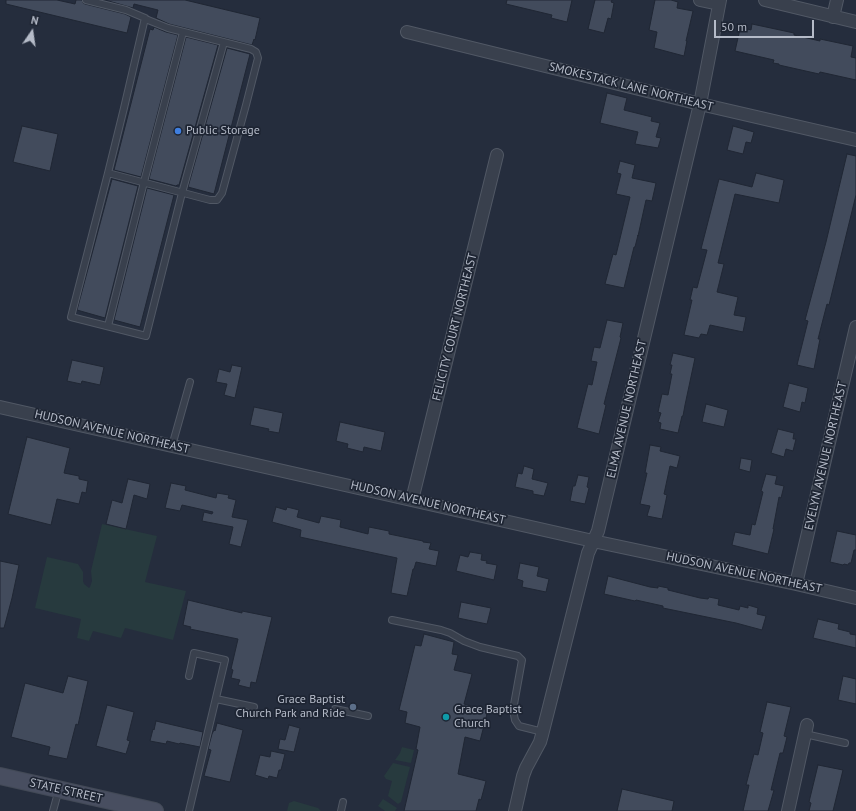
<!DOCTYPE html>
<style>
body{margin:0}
#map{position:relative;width:856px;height:811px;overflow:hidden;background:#252d3d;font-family:"PT Sans",sans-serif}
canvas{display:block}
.north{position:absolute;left:12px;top:12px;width:40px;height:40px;-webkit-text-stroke:3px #1e2533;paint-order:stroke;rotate:13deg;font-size:11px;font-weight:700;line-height:16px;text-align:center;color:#b5bbc8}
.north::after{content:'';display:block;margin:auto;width:14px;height:18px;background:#b5bbc8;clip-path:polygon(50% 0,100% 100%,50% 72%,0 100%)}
.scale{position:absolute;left:714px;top:20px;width:100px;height:18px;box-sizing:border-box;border:2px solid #b5bbc8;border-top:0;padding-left:5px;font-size:12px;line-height:14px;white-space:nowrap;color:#b5bbc8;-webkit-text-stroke:3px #1e2533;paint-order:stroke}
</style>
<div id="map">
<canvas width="856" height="811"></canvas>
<div class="north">N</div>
<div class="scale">50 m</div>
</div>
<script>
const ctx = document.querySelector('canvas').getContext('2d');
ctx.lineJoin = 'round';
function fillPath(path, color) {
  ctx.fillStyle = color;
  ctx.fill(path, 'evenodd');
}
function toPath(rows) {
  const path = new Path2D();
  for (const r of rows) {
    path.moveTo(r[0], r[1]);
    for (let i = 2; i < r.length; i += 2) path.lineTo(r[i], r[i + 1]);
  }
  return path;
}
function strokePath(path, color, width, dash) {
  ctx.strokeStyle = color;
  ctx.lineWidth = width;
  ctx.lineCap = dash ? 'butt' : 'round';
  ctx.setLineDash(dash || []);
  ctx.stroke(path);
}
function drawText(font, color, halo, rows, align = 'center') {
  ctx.font = font + ' "PT Sans",sans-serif';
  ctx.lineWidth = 3.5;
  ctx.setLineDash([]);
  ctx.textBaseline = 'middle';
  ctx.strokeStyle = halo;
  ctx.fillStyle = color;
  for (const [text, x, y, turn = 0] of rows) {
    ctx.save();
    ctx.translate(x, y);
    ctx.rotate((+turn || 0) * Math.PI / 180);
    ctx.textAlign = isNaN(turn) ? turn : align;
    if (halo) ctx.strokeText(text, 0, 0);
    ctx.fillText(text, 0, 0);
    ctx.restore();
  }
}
const green = toPath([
 [102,524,157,536,145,582,186,591,173,640,125,628,121,638,93,631,89,641,77,638,81,619,35,608,47,557,78,564,83,572,83,581,84,584,89,588,90,587,92,581,91,571],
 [402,747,414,750,411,763,395,760,400,753],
 [393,763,410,767,401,802,398,804,388,796,392,781,386,779,384,776],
 [383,799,397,808,395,811,385,811,378,806],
 [294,801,318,808,321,811,287,811,289,803]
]);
const building = toPath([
 [6,0,57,0,75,4,76,0,82,0,83,3,85,4,125,14,131,17,127,33,6,4,6,0],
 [105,0,185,0,260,18,255,40,254,39,252,45,169,24,156,18,158,10,134,4,133,8,105,0],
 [507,0,572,0,567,22,551,18,552,15,506,4,507,0],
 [595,0,612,0,611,2,614,3,611,19,608,18,604,33,588,29,595,0],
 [655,0,671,0,678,2,677,8,693,11,686,41,687,41,684,56,654,48,657,32,649,30,655,0],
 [752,24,794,33,794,35,820,41,820,39,853,46,851,57,856,58,856,80,820,72,819,74,779,65,779,64,773,63,774,60,735,51,740,29,748,30,748,29,751,30,752,24],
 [154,27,166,32,178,35,141,177,114,170,150,29,153,30,154,27],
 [186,37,218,45,179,185,177,185,176,186,149,179,186,37],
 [227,48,250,54,214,194,188,187,227,48],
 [607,93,627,98,624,110,652,117,651,121,660,123,656,137,661,138,658,148,635,144,638,132,600,123,607,93],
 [22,126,58,134,50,171,13,162,22,126],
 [733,126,754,132,751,143,746,142,743,154,727,150,733,126],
 [847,154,856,156,856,195,829,305,827,304,818,339,820,339,814,369,797,365,808,321,805,320,826,242,847,154],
 [620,161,635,165,632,178,656,183,652,201,646,200,638,236,638,235,635,247,634,247,624,288,605,284,613,254,616,255,630,197,616,194,621,174,617,173,620,161],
 [756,173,784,180,779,203,735,194,718,263,724,264,717,292,738,297,734,315,746,317,743,332,710,325,707,335,701,334,699,338,684,335,692,300,690,300,693,287,697,288,707,250,701,249,719,179,752,187,756,173],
 [112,179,138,186,105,318,77,310,112,179],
 [147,188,174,195,140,327,114,320,147,188],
 [607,320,623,323,620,337,621,338,604,404,606,405,599,434,577,428,588,384,592,385,597,362,591,361,594,347,600,348,607,320],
 [673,353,695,358,685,405,683,416,682,416,678,433,660,429,661,423,658,422,661,413,658,412,662,394,668,395,672,374,670,374,672,365,670,365,673,353],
 [72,360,104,367,100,385,82,381,81,384,67,381,72,360],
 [232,365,242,367,235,398,224,395,227,384,216,382,219,369,230,372,232,365],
 [789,383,808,388,805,403,802,402,800,412,783,407,789,383],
 [706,404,728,410,724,427,702,422,706,404],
 [254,407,283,413,279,433,268,431,269,429,250,425,254,407],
 [340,422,385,432,381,451,364,447,363,452,347,448,348,444,336,441,340,422],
 [778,429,794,433,793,439,796,439,793,451,786,449,784,457,771,453,778,429],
 [27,437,70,448,64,473,79,476,79,479,88,481,86,493,82,492,79,504,57,499,51,525,8,514,27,437],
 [650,445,661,447,660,451,680,456,677,468,670,466,664,494,667,495,662,519,647,516,650,506,640,504,647,473,645,473,650,445],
 [741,458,752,460,750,472,739,469,741,458],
 [524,466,534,469,532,479,548,483,544,496,533,494,533,491,515,487,518,473,522,474,524,466],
 [766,474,777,476,775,484,784,486,781,498,779,497,773,529,774,529,768,554,732,545,735,532,750,535,752,524,755,525,763,492,761,491,766,474],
 [578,475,589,477,587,487,589,488,585,504,570,501,573,486,575,486,578,475],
 [128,479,150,484,147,499,134,495,126,529,106,524,112,500,122,503,128,479],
 [171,483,186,486,185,490,216,498,217,493,229,495,228,498,236,500,232,517,248,520,241,547,229,544,233,527,202,521,204,512,212,514,213,512,182,505,180,511,165,508,171,483],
 [276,507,286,510,287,507,299,510,297,517,319,523,321,516,341,520,340,527,368,534,369,527,389,531,389,534,423,541,423,542,431,543,429,549,439,551,436,566,416,562,414,569,413,569,407,596,391,593,397,558,300,537,301,530,272,522,276,507],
 [837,531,856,535,856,550,854,550,851,563,849,563,848,565,844,564,843,565,830,562,837,531],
 [470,552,482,554,481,560,487,561,486,563,497,565,494,580,456,571,460,555,468,557,470,552],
 [0,561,19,565,12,598,4,628,0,628,0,561],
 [520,563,539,567,537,576,549,579,546,592,522,587,523,581,517,579,520,563],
 [608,576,650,587,658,588,658,586,668,588,668,590,700,598,708,599,709,597,719,599,718,605,739,610,740,606,748,608,748,605,758,608,757,614,766,616,762,630,736,623,663,608,663,606,636,600,635,601,604,594,608,576],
 [188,600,242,613,242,611,272,617,256,683,251,682,250,688,238,685,240,680,231,678,233,670,231,669,238,639,190,629,191,627,183,625,188,600],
 [461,602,491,608,487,624,458,618,461,602],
 [818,619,839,624,838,629,850,632,850,634,856,635,856,648,813,638,818,619],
 [424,634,454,642,452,654,458,655,454,670,472,674,464,704,488,710,480,741,465,737,458,774,486,781,481,800,479,799,476,811,404,811,418,750,416,749,420,727,405,723,407,712,399,710,415,645,421,646,424,634],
 [68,676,88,681,78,725,76,724,67,759,48,755,50,747,11,737,25,683,63,693,68,676],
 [843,676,856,679,856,704,838,700,843,676],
 [767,702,791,707,784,736,787,737,783,753,780,753,771,790,774,790,768,811,743,811,749,785,746,785,754,754,758,755,763,733,760,732,767,702],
 [107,705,134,712,127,740,130,741,126,754,96,746,107,705],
 [156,721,203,732,200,747,180,743,179,744,167,741,166,744,150,741,153,729,154,730,156,721],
 [217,723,243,730,230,782,204,776,211,750,208,749,212,734,214,730,215,731,217,723],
 [289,725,300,728,294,752,278,749,280,739,285,740,289,725],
 [271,751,285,754,281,770,279,770,277,778,269,776,268,779,255,775,260,755,270,757,271,751],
 [818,765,843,770,833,811,809,811,811,803,809,802,818,765],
 [622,789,674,801,672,811,617,811,622,789]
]);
const lane = toPath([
 [86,0,126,10,145,18,148,20,168,28,251,49,256,52,258,58,246,105,222,193,217,200,210,200,108,173,124,108,145,18],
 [108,173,71,317,146,336,182,193,224,42],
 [108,326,144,182,183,32],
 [172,446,190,382],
 [392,620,441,630,450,633,464,641,480,647,518,656,522,660,513,710,515,720,519,726,543,732],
 [189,676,194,653,225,660,189,811],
 [216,699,254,707],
 [335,709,368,716],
 [805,734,845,743],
 [53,811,59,789],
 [341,811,343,802]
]);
const street = toPath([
 [700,0,719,4],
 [765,0,856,22],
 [833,17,837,0],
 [407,32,700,104,856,140],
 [0,407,593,541,796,584,856,598],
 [412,500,497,155],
 [796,584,856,327],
 [515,811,523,776,526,768,540,742,542,735,588,553,598,531,700,104,720,0],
 [788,811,807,725]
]);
const secondary = toPath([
 [0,776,155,811]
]);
const markers = [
 [178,131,4,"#3f7fe0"],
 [353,707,4,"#5c6f8a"],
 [446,717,4,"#0f9aa8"]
];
const streetNames = [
 ["SMOKESTACK LANE NORTHEAST",631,87,14],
 ["FELICITY COURT NORTHEAST",455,327,-76],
 ["ELMA AVENUE NORTHEAST",627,409,-77],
 ["HUDSON AVENUE NORTHEAST",112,432,13],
 ["EVELYN AVENUE NORTHEAST",826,456,-77],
 ["HUDSON AVENUE NORTHEAST",428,503,13],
 ["HUDSON AVENUE NORTHEAST",744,573,12],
 ["STATE STREET",66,791,13]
];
const poiNames = [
 ["Public Storage",186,131],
 ["Grace Baptist",345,700,"right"],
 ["Church Park and Ride",345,714,"right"],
 ["Grace Baptist",454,710],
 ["Church",454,724]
];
fillPath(green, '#273a3e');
fillPath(building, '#424b5c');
strokePath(building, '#202734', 1);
strokePath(lane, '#515865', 8);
strokePath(street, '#515865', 14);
strokePath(secondary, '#424956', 18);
strokePath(lane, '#39404d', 6);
strokePath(street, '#39404d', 12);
strokePath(secondary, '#484e60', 16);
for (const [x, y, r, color] of markers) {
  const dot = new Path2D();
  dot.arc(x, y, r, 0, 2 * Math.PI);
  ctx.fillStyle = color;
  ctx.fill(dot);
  strokePath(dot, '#1e2533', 1.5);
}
drawText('12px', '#b5bbc8', '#1e2533', streetNames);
drawText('12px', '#b5bbc8', '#1e2533', poiNames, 'left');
</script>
